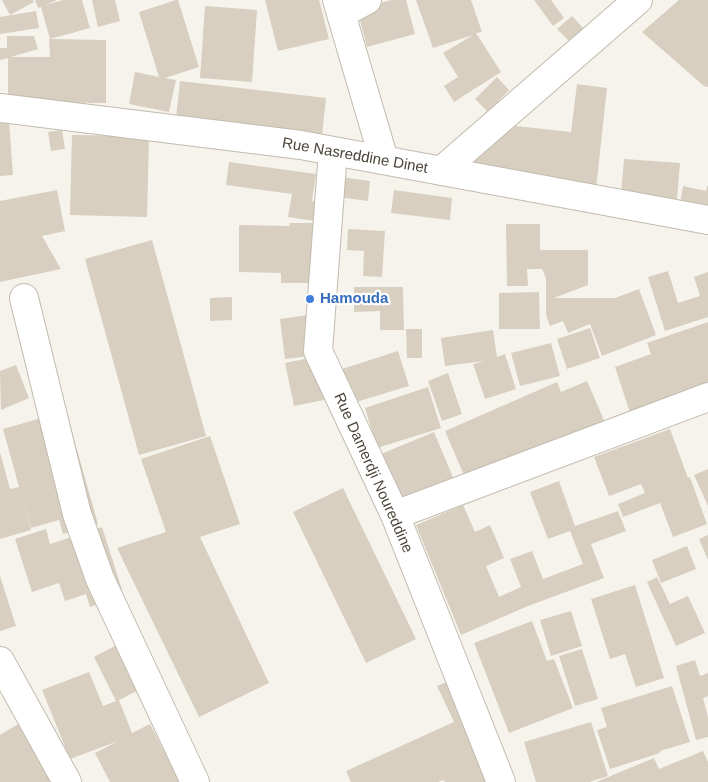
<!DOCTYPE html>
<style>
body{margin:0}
canvas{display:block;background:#f6f3ec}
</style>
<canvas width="708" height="782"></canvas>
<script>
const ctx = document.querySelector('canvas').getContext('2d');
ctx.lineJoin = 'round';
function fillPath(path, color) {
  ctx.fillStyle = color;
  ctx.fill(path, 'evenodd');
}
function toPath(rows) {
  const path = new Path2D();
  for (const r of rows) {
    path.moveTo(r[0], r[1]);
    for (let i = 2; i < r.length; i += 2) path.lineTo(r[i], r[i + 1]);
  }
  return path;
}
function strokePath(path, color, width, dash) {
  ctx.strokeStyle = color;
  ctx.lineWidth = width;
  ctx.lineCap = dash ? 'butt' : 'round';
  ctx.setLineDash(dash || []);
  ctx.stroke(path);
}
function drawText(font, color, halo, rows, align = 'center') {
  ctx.font = font + ' Helvetica,sans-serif';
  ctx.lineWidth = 4.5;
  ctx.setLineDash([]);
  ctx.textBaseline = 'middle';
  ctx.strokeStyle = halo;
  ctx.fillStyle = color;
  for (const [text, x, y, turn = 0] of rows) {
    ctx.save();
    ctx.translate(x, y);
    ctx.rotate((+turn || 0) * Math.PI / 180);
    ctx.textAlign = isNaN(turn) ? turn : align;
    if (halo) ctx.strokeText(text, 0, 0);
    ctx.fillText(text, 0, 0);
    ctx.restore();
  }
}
const building = toPath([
 [2,0,33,0,34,2,10,15],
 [35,0,57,0,46,5,63,0,82,0,90,28,50,39,41,7,38,8],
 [92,0,115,0,120,21,98,27],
 [176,0,178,0,199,67,165,78,176,80,169,112,129,104,135,72,159,77,139,12],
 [265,0,319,0,329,39,278,51],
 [392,0,406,0,415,34,367,47,357,9],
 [416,0,471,0,482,32,476,33,501,72,454,102,444,86,458,77,443,53,473,35,433,48],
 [534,0,551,0,564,18,553,26],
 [679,0,708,0,708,87,704,86,642,32],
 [205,6,257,10,252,82,200,78],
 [36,11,39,28,0,34,0,17],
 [572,16,586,31,572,44,557,29],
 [7,36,34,36,38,49,11,57,50,57,49,39,106,40,106,103,8,102,8,58,0,60,0,48,7,48],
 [497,77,509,90,488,112,475,99],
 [180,81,326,98,322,135,176,118],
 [577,84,607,88,595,198,472,184,479,122,571,132],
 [9,122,13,175,0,176,0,123],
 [62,130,65,149,51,151,48,132],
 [72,135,149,136,147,217,70,215],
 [624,159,680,163,675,221,619,216],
 [229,162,316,174,312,201,324,203,322,222,288,217,292,194,226,185],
 [340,177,370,181,368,201,338,197],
 [683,186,706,191,707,186,708,186,708,222,678,217],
 [57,190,65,231,42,236,61,269,0,282,0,201],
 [394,190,452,198,450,220,391,213],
 [289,223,321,223,321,283,281,283,281,273,239,272,239,225,290,226],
 [506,224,540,224,540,250,588,250,588,285,554,298,615,298,639,289,656,335,602,356,590,324,568,333,563,321,550,326,546,315,546,278,542,269,527,269,528,286,507,286],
 [348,229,385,231,382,277,363,276,364,251,347,250],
 [152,240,206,436,139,455,85,259],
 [668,271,678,303,700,296,694,277,708,272,708,317,665,331,648,277],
 [354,287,403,287,404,330,380,330,380,311,354,312],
 [539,292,540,329,499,329,499,293],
 [232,297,232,320,210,321,210,298],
 [322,313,327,354,285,359,280,319],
 [708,322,708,404,635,428,615,367,651,354,647,343],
 [590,328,600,358,567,369,557,339],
 [406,329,422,329,422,358,407,358],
 [493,330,497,357,505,354,516,389,485,399,473,364,484,361,445,366,441,338],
 [551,343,560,376,520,386,511,353],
 [398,351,409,386,353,403,342,369],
 [314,357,324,400,294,406,285,363],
 [16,365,29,398,1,410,0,371],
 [448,373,462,414,442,421,428,381],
 [587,381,610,434,472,494,445,431,557,382,561,392],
 [428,387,441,428,377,448,365,408],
 [66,411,98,524,63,534,59,520,31,528,22,496,31,530,0,539,0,452,10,489,19,487,3,429],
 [670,429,688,478,690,477,707,524,673,537,660,503,623,517,618,504,645,493,641,484,609,496,594,457],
 [434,432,460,494,407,517,381,454],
 [210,436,240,524,200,537,269,683,199,717,117,548,166,532,141,459],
 [708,469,708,506,694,475],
 [559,481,575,526,618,511,626,531,591,544,604,578,528,606,461,635,416,525,463,505,475,532,490,525,504,558,486,566,499,597,521,587,510,559,532,551,543,579,583,564,570,531,548,539,530,492],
 [343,488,416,639,366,663,293,512],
 [102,527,124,596,90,607,86,594,65,601,59,583,32,592,15,539,46,529,50,544],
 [708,535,708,560,699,539],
 [687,546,696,569,661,583,652,560],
 [0,576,16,626,0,631],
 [657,577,670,604,688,596,705,633,676,646,647,582],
 [635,585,664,678,636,687,625,654,610,659,591,599],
 [571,611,582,646,551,656,540,620],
 [532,621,547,661,554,659,573,708,509,733,474,643],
 [124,641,147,686,119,700,132,733,150,724,180,782,110,782,95,753,118,741,70,759,42,690,89,672,103,706,116,701,94,657],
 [582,649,598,699,575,706,559,656],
 [695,660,700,676,708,673,708,696,703,698,708,717,708,737,696,740,676,666],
 [461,676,496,782,445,782,444,780,438,782,351,782,346,771,454,722,437,686],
 [672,686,690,742,660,751,660,753,610,769,597,730,607,727,601,708],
 [25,720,61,782,0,782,0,735],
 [591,722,608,776,589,782,536,782,524,742],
 [703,751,708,762,708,782,596,782,654,758,659,769]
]);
const street = toPath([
 [337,0,384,160],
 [341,14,367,0],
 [0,108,301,145,708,220],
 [333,151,318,351,395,515,501,782],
 [441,171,638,0],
 [24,298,77,514,100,579,195,782],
 [395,515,708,397],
 [0,661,67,782]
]);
const markers = [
 [310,299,5,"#3f7fe0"]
];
const streetNames = [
 ["Rue Nasreddine Dinet",355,156,10],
 ["Rue Damerdji Noureddine",373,473,66]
];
const shopNames = [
 ["Hamouda",320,299]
];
fillPath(building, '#d8cfc1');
strokePath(street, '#c2bbae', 30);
strokePath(street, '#fff', 28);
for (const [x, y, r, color] of markers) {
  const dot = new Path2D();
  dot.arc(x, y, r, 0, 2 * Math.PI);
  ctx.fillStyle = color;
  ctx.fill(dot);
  strokePath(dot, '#fff', 2);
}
drawText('15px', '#4b4439', '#fff', streetNames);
drawText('bold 15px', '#366cbe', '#fff', shopNames, 'left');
</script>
